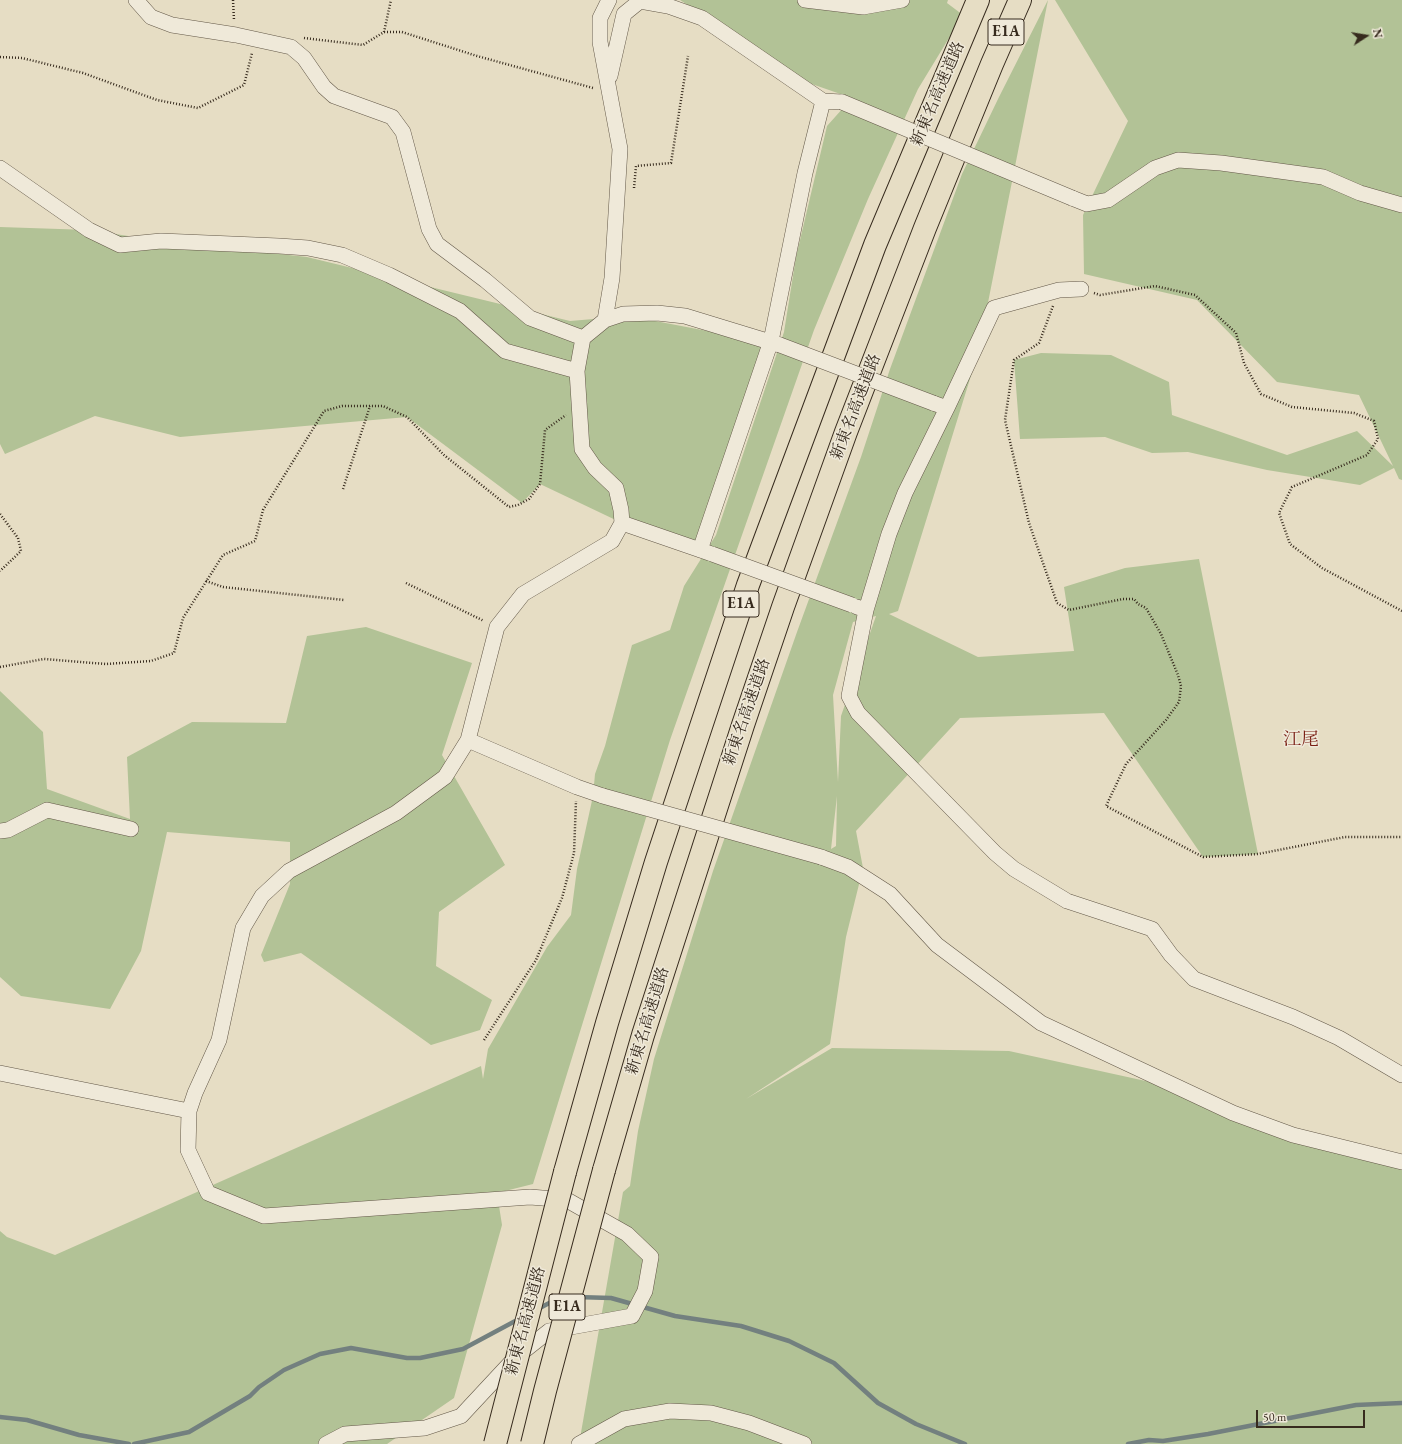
<!DOCTYPE html>
<meta charset="utf-8">
<style>
body{margin:0}
#map{position:relative;width:1402px;height:1444px;overflow:hidden;background:#e6ddc4;font-family:"EB Garamond",serif}
canvas{display:block}
.north{position:absolute;left:1346px;top:16px;width:40px;height:40px;-webkit-text-stroke:3px #efe9d9;paint-order:stroke;rotate:78deg;font-size:11px;font-weight:700;line-height:16px;text-align:center;color:#372b1e}
.north::after{content:'';display:block;margin:auto;width:14px;height:18px;background:#372b1e;clip-path:polygon(50% 0,100% 100%,50% 72%,0 100%)}
.scale{position:absolute;left:1256px;top:1410px;width:109px;height:18px;box-sizing:border-box;border:2px solid #372b1e;border-top:0;padding-left:5px;font-size:12px;line-height:14px;white-space:nowrap;color:#372b1e;-webkit-text-stroke:3px #efe9d9;paint-order:stroke}
</style>
<div id="map">
<canvas width="1402" height="1444"></canvas>
<div class="north">N</div>
<div class="scale">50 m</div>
</div>
<script>
const ctx = document.querySelector('canvas').getContext('2d');
ctx.lineJoin = 'round';
function fillPath(path, color) {
  ctx.fillStyle = color;
  ctx.fill(path, 'evenodd');
}
function toPath(rows) {
  const path = new Path2D();
  for (const r of rows) {
    path.moveTo(r[0], r[1]);
    for (let i = 2; i < r.length; i += 2) path.lineTo(r[i], r[i + 1]);
  }
  return path;
}
function strokePath(path, color, width, dash) {
  ctx.strokeStyle = color;
  ctx.lineWidth = width;
  ctx.lineCap = dash ? 'butt' : 'round';
  ctx.setLineDash(dash || []);
  ctx.stroke(path);
}
function drawText(font, color, halo, rows, align = 'center') {
  ctx.font = font + ' "EB Garamond","Noto Serif JP",serif';
  ctx.lineWidth = 3;
  ctx.setLineDash([]);
  ctx.textBaseline = 'middle';
  ctx.strokeStyle = halo;
  ctx.fillStyle = color;
  for (const [text, x, y, turn = 0] of rows) {
    ctx.save();
    ctx.translate(x, y);
    ctx.rotate((+turn || 0) * Math.PI / 180);
    ctx.textAlign = isNaN(turn) ? turn : align;
    if (halo) ctx.strokeText(text, 0, 0);
    ctx.fillText(text, 0, 0);
    ctx.restore();
  }
}
const green = toPath([
 [680,0,948,0,947,3,963,15,918,89,868,199,814,330,670,740,533,1184,497,1193,502,1225,454,1398,387,1444,0,1444,0,1231,7,1237,55,1255,481,1066,483,1079,488,1049,547,947,571,915,577,869,593,796,595,774,605,746,632,645,670,630,684,586,716,535,784,332,796,257,827,126,852,98,806,82],
 [1048,0,978,353,898,611,889,614,978,657,1074,651,1064,587,1125,568,1199,559,1258,854,1203,857,1104,713,960,718,856,831,863,868,846,937,830,1044,746,1099,832,1048,1009,1051,1173,1087,1358,1158,1402,1163,1402,1444,579,1444,623,1192,630,1186,638,1131,654,1059,713,871,797,632,861,457,890,369,962,174,999,97],
 [876,616,841,716,838,782,833,695,853,622],
 [837,796,836,846,831,849],
 [1055,0,1402,0,1402,480,1399,479,1394,468,1360,485,1267,470,1188,452,1152,453,1105,437,1020,439,1014,360,1041,353,1111,355,1169,382,1172,415,1287,455,1357,431,1393,466,1359,395,1277,382,1197,300,1084,274,1083,215,1128,121],
 [0,227,89,230,161,241,307,257,570,321,629,316,765,342,700,550,622,523,540,484,522,503,407,417,180,437,95,416,5,454,0,444],
 [366,627,472,663,442,755,505,865,439,912,436,966,492,1000,480,1030,431,1045,301,953,264,962,261,955,290,884,290,842,167,832,141,951,110,1009,21,996,0,977,0,691,43,732,47,789,130,819,127,757,192,722,286,723,307,636]
]);
const stream = toPath([
 [576,1297,611,1298,675,1316,741,1326,789,1341,834,1363,878,1403,916,1424,965,1444],
 [536,1310,553,1301,563,1299],
 [0,1417,27,1420,79,1435,129,1444],
 [134,1444,189,1432,250,1396,259,1387,284,1370,320,1354,351,1348,407,1358,420,1358,463,1349,519,1319],
 [1128,1444,1149,1440,1163,1441,1208,1434,1356,1405,1402,1403]
]);
const path = toPath([
 [233,0,234,20],
 [384,32,402,32,477,56,593,88],
 [304,38,363,45,384,32,391,0],
 [0,57,22,58,83,73,157,100,198,108,244,85,252,53],
 [634,188,636,166,671,163,688,56],
 [1094,293,1100,295,1155,286,1195,295,1236,333,1244,363,1261,394,1292,407,1354,413,1374,421,1378,439,1367,455,1292,487,1279,513,1290,544,1322,568,1402,611],
 [1053,306,1039,343,1014,360,1005,420,1029,523,1057,603,1069,610,1123,599,1134,599,1138,604,1146,608,1161,634,1178,675,1181,686,1179,702,1166,720,1126,764,1106,806,1203,857,1258,854,1345,837,1402,837],
 [343,489,370,406],
 [0,514,18,538,21,551,0,571],
 [206,581,223,587,344,600],
 [406,583,484,621],
 [0,667,44,659,106,664,151,661,174,653,183,618,223,555,255,541,263,510,324,411,342,406,383,406,407,417,444,455,509,507,518,505,529,499,540,484,545,430,566,415],
 [484,1040,536,960,562,898,574,853,576,801]
]);
const minor = toPath([
 [136,0,151,17,172,25,236,35,291,47,304,58,324,87,334,96,392,117,403,132,429,229,437,244,485,280,530,318,583,338],
 [805,0,863,7,902,0],
 [610,76,624,14,640,1,668,6,702,18,823,101,842,102],
 [0,168,89,230,120,245,161,241,279,246,308,248,342,255,389,275,460,311,505,351,577,371],
 [1072,198,1087,204,1108,200,1155,168,1178,160,1221,163,1323,177,1360,193,1402,205],
 [605,320,612,278,620,149,600,42,600,18,609,0],
 [947,408,994,308,1059,290,1081,289],
 [622,523,709,553],
 [700,550,771,341,805,173,823,101],
 [857,607,866,610,889,534,905,493,947,408,933,403],
 [866,610,849,696,858,713,995,853,1014,869,1067,901,1152,929,1171,955,1194,979,1293,1017,1339,1038,1402,1075],
 [468,740,577,787,603,796],
 [0,831,8,830,47,810,131,829],
 [821,857,848,867,890,894,937,945,1041,1023,1233,1113,1293,1135,1402,1162],
 [0,1073,189,1111],
 [326,1444,345,1434,425,1428,461,1416,515,1358,549,1331,632,1316,645,1291,651,1257,627,1234,567,1200,530,1197,264,1216,208,1193,188,1150,189,1111,195,1093,219,1040,243,928,262,896,289,871,396,813,445,777,468,740,497,627,523,594,612,541,622,523,621,510,616,488,595,468,582,449,577,371,583,338,605,320,623,314,657,313,685,316,780,345],
 [579,1444,624,1419,670,1411,711,1413,749,1423,804,1444]
]);
const highway = toPath([
 [604,1170,643,1035,743,725,783,607,846,432,925,228,992,64,1020,0],
 [565,1172,607,1023,656,862,748,585,875,245,978,0]
]);
const minorBridge = toPath([
 [842,102,1072,198],
 [780,345,933,403],
 [712,554,852,605],
 [603,796,821,857]
]);
const highwayBridge = toPath([
 [495,1444,565,1172],
 [532,1444,545,1391,604,1170]
]);
const shields = [
 [1006,32,36],
 [741,604,36],
 [567,1307,36]
];
const shieldNames = [
 ["E1A",1006,32],
 ["E1A",741,604],
 ["E1A",567,1307]
];
const streetNames = [
 ["新東名高速道路",938,94,-67],
 ["新東名高速道路",856,407,-69],
 ["新東名高速道路",747,712,-71],
 ["新東名高速道路",648,1021,-73],
 ["新東名高速道路",526,1321,-75]
];
const quarterNames = [
 ["江尾",1301,740]
];
fillPath(green, '#b2c296');
strokePath(stream, '#73807f', 4.5);
strokePath(minor, '#635848', 16);
strokePath(highway, '#372b1e', 24);
strokePath(path, '#372b1e', 2.5, [1, 2]);
strokePath(minor, '#efe9d9', 15);
strokePath(highway, '#e6ddc4', 22);
strokePath(minorBridge, '#635848', 16, []);
strokePath(highwayBridge, '#372b1e', 24, []);
strokePath(minorBridge, '#efe9d9', 15);
strokePath(highwayBridge, '#e6ddc4', 22);
for (const [x, y, w] of shields) {
  const box = new Path2D();
  box.roundRect(x - w / 2, y - 13, w, 26, 3);
  ctx.fillStyle = '#efe9d9';
  ctx.fill(box);
  strokePath(box, '#372b1e', 1);
}
drawText('bold 15px', '#372b1e', null, shieldNames);
drawText('16px', '#372b1e', '#efe9d9', streetNames);
drawText('18px', '#7a1f14', '#efe9d9', quarterNames);
</script>
